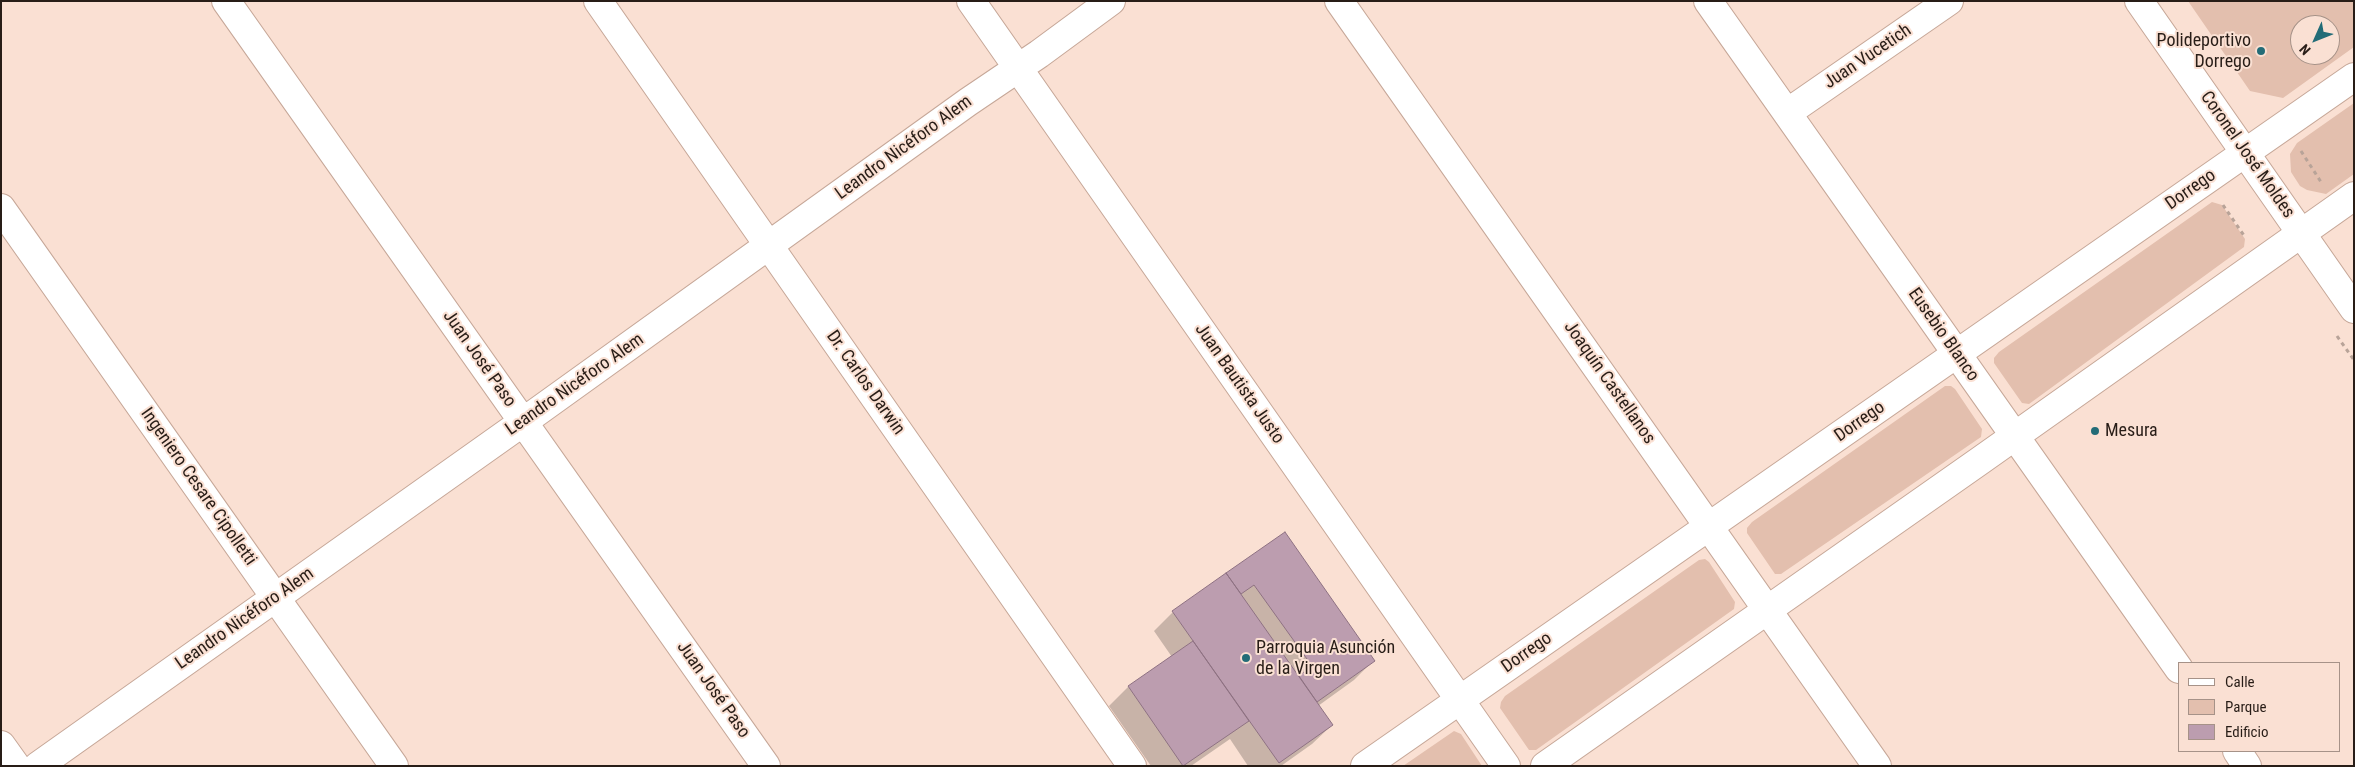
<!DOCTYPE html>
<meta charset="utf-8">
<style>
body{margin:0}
#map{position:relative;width:2355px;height:767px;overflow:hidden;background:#fae0d3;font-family:"Roboto Condensed",sans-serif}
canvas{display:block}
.frame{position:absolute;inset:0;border:2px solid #281d17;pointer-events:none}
.legend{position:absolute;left:2178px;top:662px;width:162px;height:90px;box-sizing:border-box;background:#fae0d3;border:1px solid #a69288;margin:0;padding:6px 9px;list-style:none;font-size:15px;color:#281d17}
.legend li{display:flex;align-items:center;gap:10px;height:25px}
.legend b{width:25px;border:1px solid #a69288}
.north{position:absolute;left:2290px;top:15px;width:50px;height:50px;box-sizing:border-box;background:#fae0d3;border:1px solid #a69288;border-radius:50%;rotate:226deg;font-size:14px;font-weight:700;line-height:20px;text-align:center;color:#281d17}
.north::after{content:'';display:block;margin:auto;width:18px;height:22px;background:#236c77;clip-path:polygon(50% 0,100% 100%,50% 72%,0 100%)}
</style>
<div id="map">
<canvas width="2355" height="767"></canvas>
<div class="frame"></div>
<ul class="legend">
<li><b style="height:6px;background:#fff"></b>Calle</li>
<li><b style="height:14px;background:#e3bfae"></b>Parque</li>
<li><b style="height:14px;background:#bc9daf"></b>Edificio</li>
</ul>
<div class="north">N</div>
</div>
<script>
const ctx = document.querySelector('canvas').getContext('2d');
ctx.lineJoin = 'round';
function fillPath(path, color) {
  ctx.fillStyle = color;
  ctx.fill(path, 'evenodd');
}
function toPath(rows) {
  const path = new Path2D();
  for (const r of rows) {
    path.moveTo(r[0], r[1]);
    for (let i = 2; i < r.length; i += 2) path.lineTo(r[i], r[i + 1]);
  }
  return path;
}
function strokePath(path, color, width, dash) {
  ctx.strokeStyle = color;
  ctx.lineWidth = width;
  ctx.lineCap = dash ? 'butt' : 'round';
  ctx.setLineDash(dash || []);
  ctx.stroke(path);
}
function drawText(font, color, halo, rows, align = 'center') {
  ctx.font = font + ' "Roboto Condensed",sans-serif';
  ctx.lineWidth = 4;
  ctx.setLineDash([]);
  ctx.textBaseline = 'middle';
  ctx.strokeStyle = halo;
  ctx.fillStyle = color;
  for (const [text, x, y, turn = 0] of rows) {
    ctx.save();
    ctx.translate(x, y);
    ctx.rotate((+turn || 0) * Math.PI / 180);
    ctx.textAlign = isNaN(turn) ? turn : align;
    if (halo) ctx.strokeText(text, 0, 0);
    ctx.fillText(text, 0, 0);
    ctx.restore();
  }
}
const green = toPath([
 [2188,1,2354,1,2354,47,2283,98,2250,91],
 [2300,25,2330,25,2330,55,2300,55],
 [2354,103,2354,174,2326,194,2307,190,2300,186,2291,172,2290,154,2297,143],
 [2212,202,2222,205,2245,239,2244,247,2029,404,2022,403,1994,363,1994,358,1999,352],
 [1945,386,1951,386,1955,389,1982,429,1981,437,1781,574,1775,574,1747,533,1747,528,1752,522],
 [1705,559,1709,562,1735,602,1734,609,1536,750,1529,750,1500,708,1501,702,1505,696,1699,560],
 [1454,731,1461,734,1482,766,1403,766]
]);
const shadow = toPath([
 [1285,534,1373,661,1354,680,1318,706,1332,725,1312,744,1281,766,1248,766,1230,739,1191,766,1151,766,1109,706,1128,687,1172,657,1154,631,1173,612]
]);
const building = toPath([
 [1285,532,1375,661,1317,702,1299,676,1312,666,1254,585,1241,594,1226,573,1285,532],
 [1226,573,1333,725,1279,763,1172,611,1226,573],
 [1193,641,1249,721,1183,766,1128,686,1193,641]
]);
const path = toPath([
 [2301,151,2321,182],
 [2223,205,2245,237],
 [2337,336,2354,360]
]);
const minor = toPath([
 [226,1,766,766],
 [598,1,1132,766],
 [971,1,1506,766],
 [1339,1,1877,766],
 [1708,1,2179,669],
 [1787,113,1949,1],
 [1,745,16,766],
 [2237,751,2247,766],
 [38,766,523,422,968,102,1039,54,1111,1]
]);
const tertiary = toPath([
 [2139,1,2354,309],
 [1,208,394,766]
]);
const secondary = toPath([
 [1365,766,2354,77],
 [1545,766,1981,460,2354,196]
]);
const markers = [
 [2261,51,5,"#236c77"],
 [2095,431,5,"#236c77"],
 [1246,658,5,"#236c77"]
];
const poiNames = [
 ["Polideportivo",2251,41,"right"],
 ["Dorrego",2251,62,"right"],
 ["Mesura",2105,431],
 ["Parroquia Asunción",1256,648],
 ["de la Virgen",1256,669]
];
const streetNames = [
 ["Juan Vucetich",1868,57,-34],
 ["Leandro Nicéforo Alem",904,148,-36],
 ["Coronel José Moldes",2247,155,55],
 ["Dorrego",2191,190,-35],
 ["Eusebio Blanco",1943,335,55],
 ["Juan José Paso",479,359,55],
 ["Dr. Carlos Darwin",865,383,55],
 ["Joaquín Castellanos",1609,383,55],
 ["Juan Bautista Justo",1239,384,55],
 ["Leandro Nicéforo Alem",575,385,-35],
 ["Dorrego",1860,422,-35],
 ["Ingeniero Cesare Cipolletti",198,487,55],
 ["Leandro Nicéforo Alem",245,619,-35],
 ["Dorrego",1527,653,-35],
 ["Juan José Paso",713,690,55]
];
fillPath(green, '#e3bfae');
fillPath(shadow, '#0003');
fillPath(building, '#bc9daf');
strokePath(building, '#8e7182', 1);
strokePath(minor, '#c6a798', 30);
strokePath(tertiary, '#c6a798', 30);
strokePath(secondary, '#c6a798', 30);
strokePath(path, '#b8a398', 3, [4, 4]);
strokePath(minor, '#fff', 28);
strokePath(tertiary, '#fff', 28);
strokePath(secondary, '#fff', 28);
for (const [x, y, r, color] of markers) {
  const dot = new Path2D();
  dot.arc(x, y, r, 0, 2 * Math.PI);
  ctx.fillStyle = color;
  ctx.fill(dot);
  strokePath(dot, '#fae0d3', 2);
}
drawText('18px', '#281d17', '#fae0d3', poiNames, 'left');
drawText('18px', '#281d17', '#fae0d3', streetNames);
</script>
